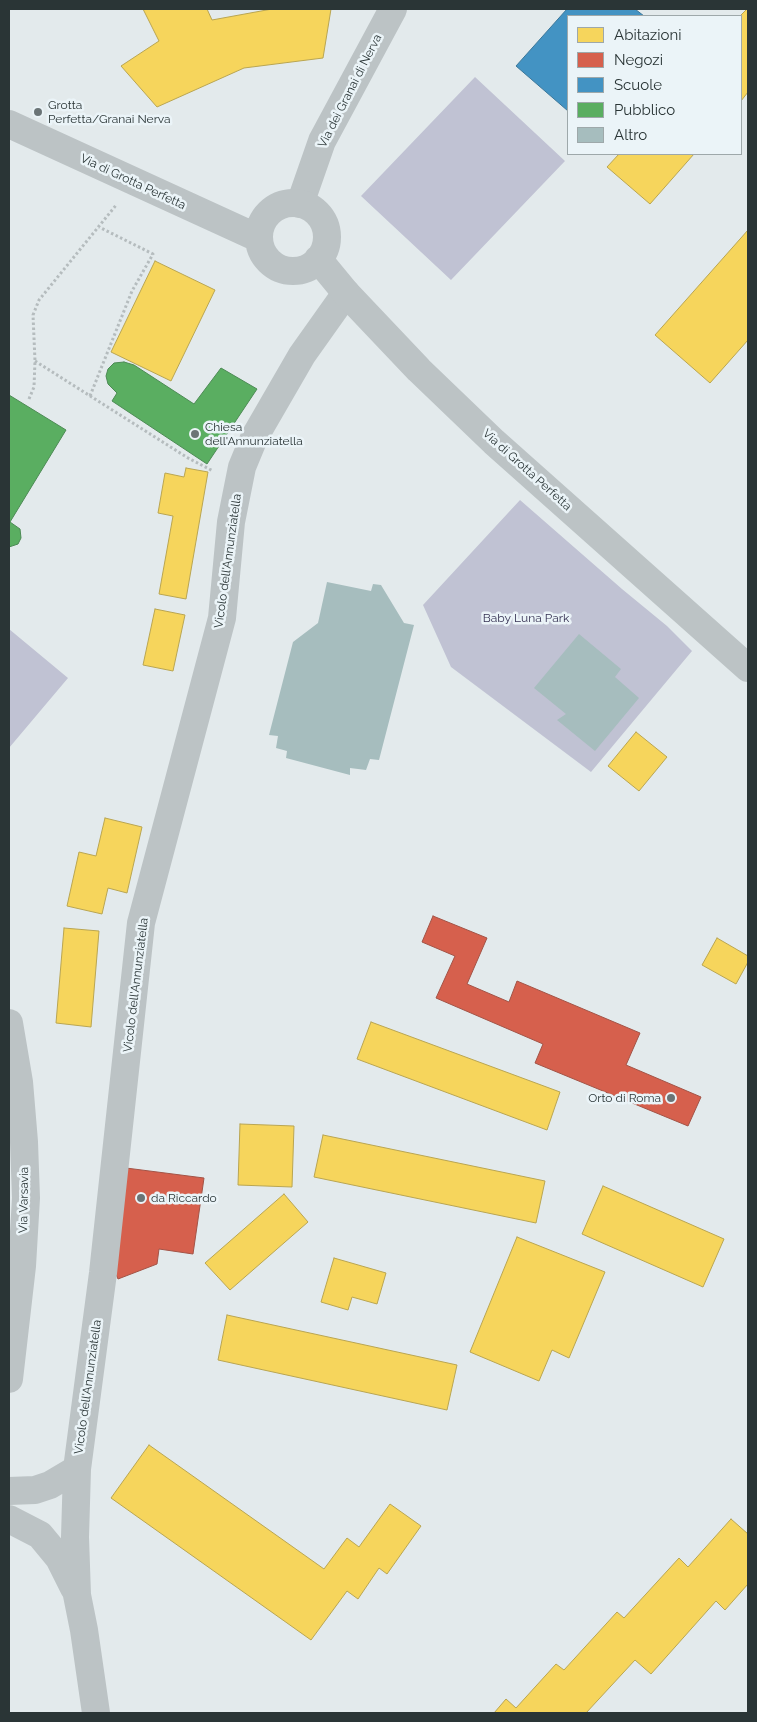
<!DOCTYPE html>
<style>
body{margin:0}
#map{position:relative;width:757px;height:1722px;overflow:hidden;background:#e3eaec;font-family:Raleway,sans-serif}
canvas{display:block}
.frame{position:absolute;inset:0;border:10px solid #2a3536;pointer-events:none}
.legend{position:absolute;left:567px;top:15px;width:175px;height:140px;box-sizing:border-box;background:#ebf4f8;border:1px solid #9ea8aa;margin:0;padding:6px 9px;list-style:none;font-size:15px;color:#2a3536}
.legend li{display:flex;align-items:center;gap:10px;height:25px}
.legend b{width:25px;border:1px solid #9ea8aa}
</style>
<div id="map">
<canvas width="757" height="1722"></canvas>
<div class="frame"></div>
<ul class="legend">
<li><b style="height:14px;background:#f6d55c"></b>Abitazioni</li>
<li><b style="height:14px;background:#d6604d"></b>Negozi</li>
<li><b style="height:14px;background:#4393c3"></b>Scuole</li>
<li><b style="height:14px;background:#5aae61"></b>Pubblico</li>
<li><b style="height:14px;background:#a6bdbe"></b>Altro</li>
</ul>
</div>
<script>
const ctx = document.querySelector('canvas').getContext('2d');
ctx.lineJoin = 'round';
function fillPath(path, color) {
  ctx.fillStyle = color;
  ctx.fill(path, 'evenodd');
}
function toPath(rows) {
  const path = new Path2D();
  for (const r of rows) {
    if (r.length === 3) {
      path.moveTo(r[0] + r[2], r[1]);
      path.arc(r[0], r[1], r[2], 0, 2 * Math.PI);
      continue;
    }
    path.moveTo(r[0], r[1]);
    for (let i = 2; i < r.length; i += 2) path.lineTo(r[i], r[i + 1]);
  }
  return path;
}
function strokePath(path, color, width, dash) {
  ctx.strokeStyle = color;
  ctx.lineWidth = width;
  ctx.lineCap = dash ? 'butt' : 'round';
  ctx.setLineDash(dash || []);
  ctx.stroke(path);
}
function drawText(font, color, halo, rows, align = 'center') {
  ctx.font = font + ' Raleway,sans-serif';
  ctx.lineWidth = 5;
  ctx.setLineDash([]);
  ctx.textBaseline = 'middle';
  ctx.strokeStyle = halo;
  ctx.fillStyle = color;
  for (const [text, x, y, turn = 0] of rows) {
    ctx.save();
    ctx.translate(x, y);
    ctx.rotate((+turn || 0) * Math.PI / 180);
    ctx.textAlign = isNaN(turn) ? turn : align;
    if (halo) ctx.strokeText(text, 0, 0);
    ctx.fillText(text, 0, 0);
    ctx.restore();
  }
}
const green = toPath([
 [475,77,565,161,451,280,361,196],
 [520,500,622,589,667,626,692,651,591,772,451,667,423,605],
 [9,629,68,678,9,748]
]);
const homes = toPath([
 [143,9,207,9,212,20,272,9,331,9,323,58,244,68,157,107,121,66,159,41,143,9],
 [747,9,748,9,748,92,741,101,740,16,747,9],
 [619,154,694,154,650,204,607,167,619,154],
 [748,230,748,340,710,383,655,335,748,230],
 [155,261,215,290,171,381,111,352,155,261],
 [186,468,208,472,186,599,159,594,173,516,158,513,165,473,184,477,186,468],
 [155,609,185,615,173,671,143,665,155,609],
 [636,732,667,757,639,791,608,766,636,732],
 [105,818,142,827,127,893,108,888,102,914,67,906,79,852,96,856,105,818],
 [64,928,99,931,91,1027,56,1023,64,928],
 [717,938,748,956,748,962,736,984,702,965,717,938],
 [371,1022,560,1092,547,1130,357,1059,371,1022],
 [240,1124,294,1126,292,1187,238,1185,240,1124],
 [323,1135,545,1181,536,1223,314,1177,323,1135],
 [603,1186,724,1239,703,1287,582,1234,603,1186],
 [284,1194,308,1222,230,1290,205,1263,284,1194],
 [517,1237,605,1272,569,1358,552,1350,539,1381,470,1352,517,1237],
 [334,1258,386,1273,377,1304,352,1297,348,1310,321,1302,334,1258],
 [227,1315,457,1365,447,1410,218,1360,227,1315],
 [149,1445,324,1569,347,1538,359,1547,390,1504,421,1526,387,1574,379,1568,358,1599,347,1591,311,1640,111,1498,149,1445],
 [731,1519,748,1534,748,1584,725,1610,716,1601,651,1674,635,1660,586,1713,494,1713,506,1699,516,1708,556,1664,564,1670,617,1612,624,1618,679,1558,688,1567,731,1519]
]);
const shops = toPath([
 [433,916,487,938,467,984,509,1002,517,981,640,1033,626,1065,701,1097,688,1126,535,1063,543,1044,436,998,455,956,422,942,433,916],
 [126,1168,204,1178,193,1254,159,1249,157,1264,118,1279,112,1265,126,1168]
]);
const schools = toPath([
 [567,9,635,9,644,16,568,16,568,111,516,66,567,9]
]);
const public = toPath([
 [124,362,134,365,194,404,221,368,257,389,207,464,112,401,117,393,108,384,106,376,108,369,114,363,124,362],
 [9,395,66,430,10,522,20,529,21,538,18,544,9,547,9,395]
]);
const building = toPath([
 [327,582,371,591,373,584,381,585,404,623,414,625,379,760,370,759,366,770,350,768,350,775,286,758,287,751,276,748,278,736,269,735,293,642,318,623],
 [579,634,621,669,615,677,639,698,595,751,557,720,566,714,534,688]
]);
const path = toPath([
 [35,361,188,458,213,471],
 [90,396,132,291,153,254,99,227],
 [29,399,34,387,35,361,33,315,39,300,117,204]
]);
const minor = toPath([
 [300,204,322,141,393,9],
 [9,1023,19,1082,24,1142,26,1198,22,1266,9,1379],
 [9,1491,35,1490,50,1485,77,1469],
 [9,1519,40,1535,59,1558,74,1588],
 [96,1713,84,1630,77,1595,75,1537,77,1469,103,1273,141,923,222,618,231,522,242,467,254,438,302,355,346,293]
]);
const tertiary = toPath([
 [9,124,258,238],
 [293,237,34],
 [318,259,346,293,419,370,494,442,748,668]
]);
const markers = [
 [38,112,5,"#6b7476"],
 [195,434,5,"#6b7476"],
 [671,1098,5,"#6b7476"],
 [141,1198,5,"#6b7476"]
];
const streetNames = [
 ["Via dei Granai di Nerva",350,91,-63],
 ["Via di Grotta Perfetta",133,182,25],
 ["Via di Grotta Perfetta",527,470,42],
 ["Vicolo dell'Annunziatella",228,561,-82],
 ["Vicolo dell'Annunziatella",136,985,-83],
 ["Via Varsavia",24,1200,-89],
 ["Vicolo dell'Annunziatella",88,1387,-82]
];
const poiNames = [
 ["Grotta",48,105],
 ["Perfetta/Granai Nerva",48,119],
 ["Chiesa",205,427],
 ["dell'Annunziatella",205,441],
 ["Orto di Roma",661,1098,"right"],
 ["da Riccardo",151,1198]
];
const parkNames = [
 ["Baby Luna Park",526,618]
];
fillPath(green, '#c0c2d3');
fillPath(homes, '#f6d55c');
strokePath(homes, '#b9a551', 1);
fillPath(shops, '#d6604d');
strokePath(shops, '#a25346', 1);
fillPath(schools, '#4393c3');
strokePath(schools, '#3c7799', 1);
fillPath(public, '#5aae61');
strokePath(public, '#4c8a54', 1);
fillPath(building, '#a6bdbe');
strokePath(path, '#b5bcbe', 3, [2.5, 2.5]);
strokePath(minor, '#bcc3c5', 28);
strokePath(tertiary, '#bcc3c5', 28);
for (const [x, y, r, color] of markers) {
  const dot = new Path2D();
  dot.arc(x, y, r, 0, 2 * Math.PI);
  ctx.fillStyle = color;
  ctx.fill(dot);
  strokePath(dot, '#ebf4f8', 2);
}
drawText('12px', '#2a3536', '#ebf4f8', streetNames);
drawText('12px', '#2a3536', '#ebf4f8', poiNames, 'left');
drawText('12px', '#353152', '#ebf4f8', parkNames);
</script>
